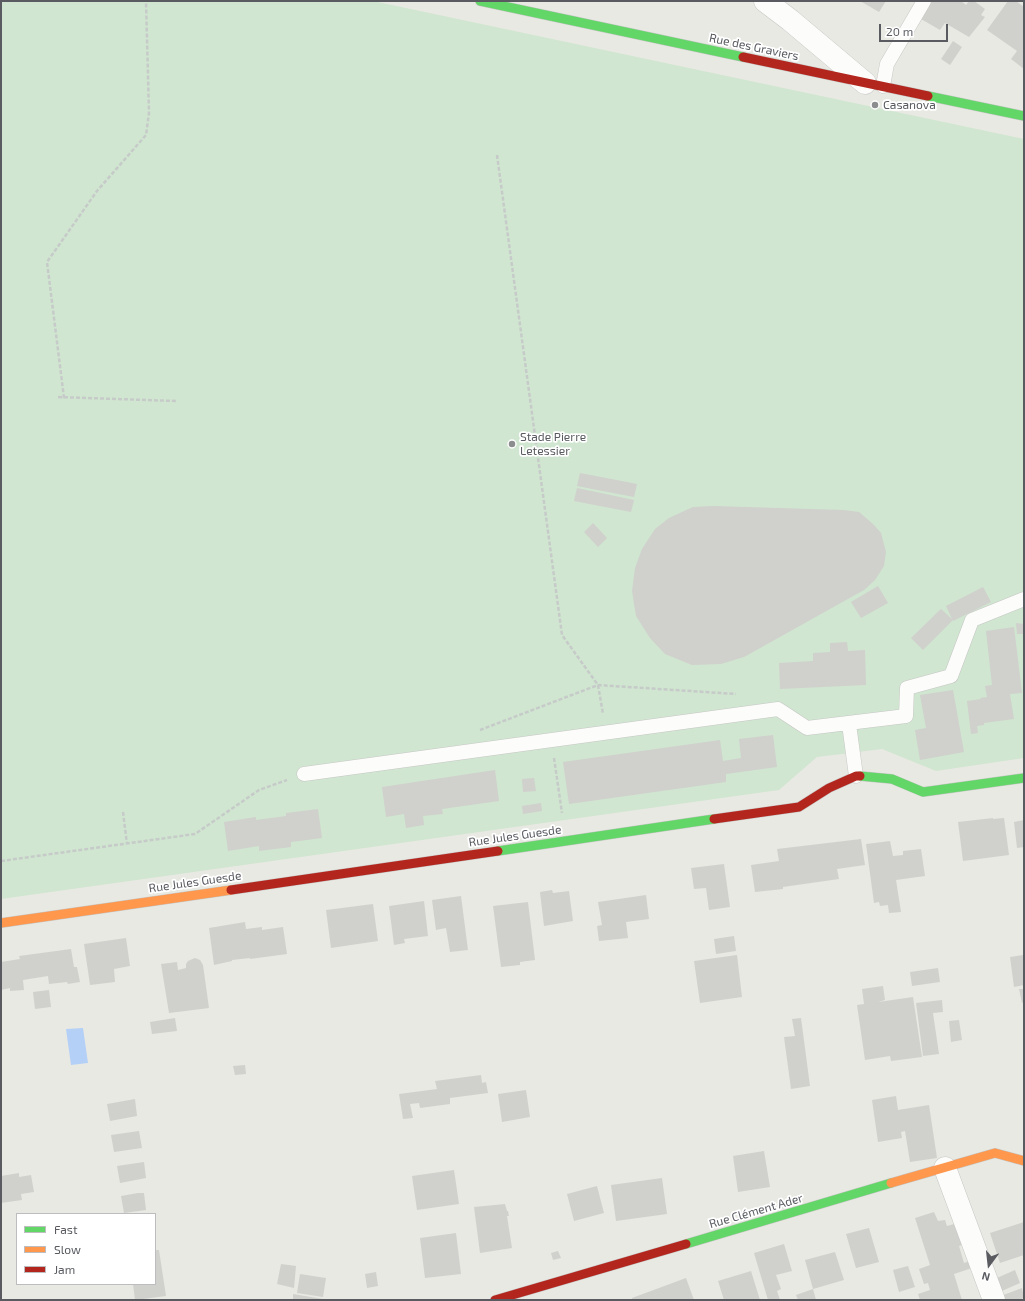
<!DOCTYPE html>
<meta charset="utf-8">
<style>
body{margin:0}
#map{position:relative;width:1025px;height:1301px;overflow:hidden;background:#e9e9e3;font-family:"Exo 2",sans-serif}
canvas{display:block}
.frame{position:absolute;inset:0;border:2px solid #595b61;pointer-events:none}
.legend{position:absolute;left:16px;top:1213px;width:140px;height:72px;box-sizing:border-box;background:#fff;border:1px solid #bdbdc0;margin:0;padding:5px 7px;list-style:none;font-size:12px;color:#595b61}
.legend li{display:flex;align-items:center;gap:8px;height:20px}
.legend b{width:20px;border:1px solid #bdbdc0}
.north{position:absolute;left:969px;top:1245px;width:40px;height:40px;-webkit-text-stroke:3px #fff;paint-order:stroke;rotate:195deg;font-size:11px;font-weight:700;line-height:16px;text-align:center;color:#595b61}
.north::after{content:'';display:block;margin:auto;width:14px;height:18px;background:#595b61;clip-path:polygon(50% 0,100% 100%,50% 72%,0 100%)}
.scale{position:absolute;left:879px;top:24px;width:69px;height:18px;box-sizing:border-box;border:2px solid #595b61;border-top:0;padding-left:5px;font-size:12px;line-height:14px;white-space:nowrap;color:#595b61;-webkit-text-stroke:3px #fff;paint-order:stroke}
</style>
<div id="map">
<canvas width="1025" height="1301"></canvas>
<div class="frame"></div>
<ul class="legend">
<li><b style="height:5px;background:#63d668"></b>Fast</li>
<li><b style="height:5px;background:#ff974d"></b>Slow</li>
<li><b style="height:5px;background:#b3261e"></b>Jam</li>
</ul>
<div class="north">N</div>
<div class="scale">20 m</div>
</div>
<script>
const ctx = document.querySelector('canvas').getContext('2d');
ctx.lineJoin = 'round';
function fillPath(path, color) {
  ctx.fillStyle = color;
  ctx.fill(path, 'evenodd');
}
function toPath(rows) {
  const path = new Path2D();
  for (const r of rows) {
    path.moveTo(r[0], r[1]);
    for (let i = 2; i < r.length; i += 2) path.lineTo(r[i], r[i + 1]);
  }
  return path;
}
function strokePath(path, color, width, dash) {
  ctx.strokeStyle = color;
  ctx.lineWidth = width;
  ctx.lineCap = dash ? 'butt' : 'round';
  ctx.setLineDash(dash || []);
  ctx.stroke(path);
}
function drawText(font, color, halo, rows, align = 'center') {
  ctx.font = font + ' "Exo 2",sans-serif';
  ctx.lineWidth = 3.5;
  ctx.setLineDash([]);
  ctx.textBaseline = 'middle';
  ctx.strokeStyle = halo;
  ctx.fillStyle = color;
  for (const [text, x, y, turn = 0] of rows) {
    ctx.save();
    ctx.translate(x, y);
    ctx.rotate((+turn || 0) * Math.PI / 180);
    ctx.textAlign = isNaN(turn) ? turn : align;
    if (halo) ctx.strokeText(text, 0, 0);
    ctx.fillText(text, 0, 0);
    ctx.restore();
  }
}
const green = toPath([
 [1,1,373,1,1024,139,1024,758,936,771,882,749,817,757,779,790,1,899]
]);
const water = toPath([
 [83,1028,88,1063,71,1065,66,1029]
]);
const building = toPath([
 [860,1,886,1,879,12],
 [932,1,961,1,966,5,969,1,974,1,985,9,981,15,985,17,969,37,945,23,940,30,921,19],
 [1008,1,1016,1,1024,7,1024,69,1011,59,1017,51,987,30],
 [953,41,962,47,950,65,941,59],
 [580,473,637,484,634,497,577,486],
 [577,488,634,500,631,512,574,501],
 [713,506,844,510,859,512,873,524,881,533,886,552,884,566,875,580,864,590,744,657,721,664,692,665,665,654,650,638,636,616,632,591,635,568,642,549,655,529,669,518,693,507],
 [593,523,607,538,598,547,584,532],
 [878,586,888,603,861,618,851,602],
 [983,587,991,602,953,621,946,606],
 [941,609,953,620,923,650,911,638],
 [1016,623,1024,624,1024,634,1017,634],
 [1014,627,1022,693,1010,694,1014,719,984,723,984,725,977,726,978,733,971,734,967,701,981,699,980,698,987,697,985,686,992,685,986,631],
 [847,642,848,651,865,650,866,685,780,689,779,663,813,661,813,653,830,652,830,643],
 [953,690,964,752,920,760,915,730,926,728,920,695],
 [773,735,777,767,726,774,726,782,569,804,563,762,720,740,723,761,741,758,739,739],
 [495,770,499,801,442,809,443,814,423,816,424,825,406,828,404,814,386,817,382,787],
 [534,778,536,791,523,792,522,779],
 [541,803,542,811,523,814,522,806],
 [318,809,322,838,291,842,291,847,259,851,259,846,228,851,224,822,256,817,256,820,286,816,286,813],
 [993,818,993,819,1004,818,1009,855,963,861,958,822],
 [1024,820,1024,847,1017,848,1014,822],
 [861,839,865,865,837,869,839,879,783,887,783,889,755,892,751,865,779,861,777,849],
 [890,841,893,856,903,855,903,851,921,849,925,876,896,880,901,912,889,913,888,905,880,906,879,902,874,903,866,844],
 [724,864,730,907,709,910,706,888,694,889,691,868],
 [552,890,553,893,569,891,573,921,544,926,540,892],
 [646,895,649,919,626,922,628,938,599,941,597,926,602,925,598,902],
 [461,896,468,950,450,952,446,928,436,930,432,900],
 [424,901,428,936,404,939,405,943,394,945,389,906],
 [528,902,535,960,520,962,520,965,501,967,493,906],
 [373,904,378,941,331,948,326,910],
 [245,922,246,929,262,927,262,930,283,927,287,954,250,959,250,958,232,960,232,961,214,965,209,928],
 [734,936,736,951,716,954,714,939],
 [126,938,130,966,114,969,115,982,90,985,84,944],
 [71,949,74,967,77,967,80,982,68,984,67,982,49,984,48,976,23,980,24,990,10,991,10,988,1,990,1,962,20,959,19,956],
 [737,955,742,997,700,1003,694,961],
 [1023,955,1024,985,1014,987,1010,957],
 [195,958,200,960,203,965,209,1008,169,1013,161,964,177,962,178,970,186,968,186,964,188,961],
 [938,968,940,982,912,986,910,972],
 [883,986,885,1000,878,1002,913,997,922,1057,891,1061,890,1056,865,1060,857,1005,864,1004,862,989],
 [1019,989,1024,989,1024,1002,1022,1003],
 [49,990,51,1007,35,1009,33,992],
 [942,1000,943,1012,933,1013,939,1054,923,1056,916,1003],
 [175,1018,177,1031,152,1034,150,1022],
 [801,1018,810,1086,791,1089,784,1037,795,1036,792,1019],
 [959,1020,962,1040,951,1042,949,1021],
 [245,1065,246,1074,235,1075,233,1066],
 [481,1075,482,1083,486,1082,488,1093,450,1098,450,1104,420,1108,419,1103,410,1104,413,1118,403,1119,399,1094,437,1089,435,1081],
 [526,1090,530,1117,502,1122,498,1094],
 [896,1096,898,1110,929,1105,937,1158,910,1162,905,1131,901,1132,902,1138,878,1142,872,1100],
 [135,1099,137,1116,110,1121,107,1104],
 [139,1131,142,1148,114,1152,111,1135],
 [764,1151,770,1187,738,1192,733,1156],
 [144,1162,146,1178,120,1183,117,1166],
 [454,1170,459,1204,417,1210,412,1176],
 [19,1173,19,1177,31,1175,34,1192,21,1194,22,1200,1,1203,1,1176],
 [662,1178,667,1214,616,1221,611,1185],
 [597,1186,604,1213,574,1221,567,1194],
 [138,1193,144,1193,146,1210,124,1213,121,1196],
 [505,1204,507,1211,508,1211,509,1216,507,1216,512,1248,480,1253,474,1207],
 [934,1212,938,1221,945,1220,947,1226,961,1222,967,1243,959,1246,964,1263,973,1260,975,1267,954,1274,962,1300,920,1300,918,1294,930,1290,928,1283,924,1284,919,1269,930,1265,915,1218],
 [1024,1222,1024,1255,1000,1263,990,1233],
 [869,1228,879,1262,856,1268,846,1234],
 [456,1233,461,1274,425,1278,420,1238],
 [784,1244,792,1271,776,1275,781,1289,777,1291,780,1300,768,1300,754,1253],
 [155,1250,159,1250,166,1296,135,1300,133,1284,155,1284],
 [558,1251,561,1258,553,1260,551,1253],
 [835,1252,844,1280,813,1289,805,1260],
 [281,1264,296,1266,294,1288,277,1284],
 [908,1266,915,1287,899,1292,893,1270],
 [1015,1270,1020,1283,995,1294,990,1281],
 [751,1271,760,1300,724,1300,718,1281],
 [376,1272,378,1286,367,1288,365,1274],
 [300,1274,326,1278,323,1297,297,1293],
 [686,1278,694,1300,632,1300,632,1298],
 [1022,1288,1024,1298,1019,1300,1000,1300,998,1297],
 [813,1289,816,1300,798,1300,796,1295],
 [293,1294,323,1299,323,1300,293,1300]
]);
const path = toPath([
 [497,155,562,635,598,685,603,714],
 [58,397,176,401],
 [64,398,47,262,97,191,146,135,149,113,146,1],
 [480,730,598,685,736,694],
 [554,758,562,813],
 [123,812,127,844],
 [1,861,195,834,259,790,287,780]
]);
const lane = toPath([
 [883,86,887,64,924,1],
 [849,724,856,776],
 [304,774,778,709,807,728,906,716,907,688,951,676,972,620,1024,599]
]);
const street = toPath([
 [765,1,790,20,865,83],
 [945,1168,994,1300]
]);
const fast = toPath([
 [480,1,743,57],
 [928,96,1024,116],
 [860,776,892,779,923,792,1024,778],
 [498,851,714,819],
 [686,1244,891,1183]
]);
const slow = toPath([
 [1,923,231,890],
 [891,1183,995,1153,1024,1161]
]);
const jam = toPath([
 [743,57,928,96],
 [714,819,799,807,829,788,856,776,860,776],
 [231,890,498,851],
 [495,1300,686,1244]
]);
const markers = [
 [875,105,4,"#8b8d8e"],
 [512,444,4,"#8b8d8e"]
];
const streetNames = [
 ["Rue des Graviers",754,47,12],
 ["Rue Jules Guesde",515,836,-8],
 ["Rue Jules Guesde",195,882,-8],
 ["Rue Clément Ader",756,1211,-16]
];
const poiNames = [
 ["Casanova",883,105],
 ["Stade Pierre",520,437],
 ["Letessier",520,451]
];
fillPath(green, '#d0e6d0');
fillPath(water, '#b4d0f6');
fillPath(building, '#d0d0cd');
strokePath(lane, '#c6c7c5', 15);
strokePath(street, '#c6c7c5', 23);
strokePath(fast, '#c4c5c4', 10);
strokePath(slow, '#c4c5c4', 10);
strokePath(jam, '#c4c5c4', 10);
strokePath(path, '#c6cbc9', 2.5, [4, 2]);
strokePath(lane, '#fcfcfb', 14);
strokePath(street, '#fcfcfb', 22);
strokePath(fast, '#63d668', 9);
strokePath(slow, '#ff974d', 9);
strokePath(jam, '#b3261e', 9);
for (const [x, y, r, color] of markers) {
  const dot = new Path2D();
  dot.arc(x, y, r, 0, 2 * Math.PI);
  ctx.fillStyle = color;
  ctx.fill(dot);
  strokePath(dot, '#fff', 1.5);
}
drawText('12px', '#595b61', '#fff', streetNames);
drawText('12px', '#595b61', '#fff', poiNames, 'left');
</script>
